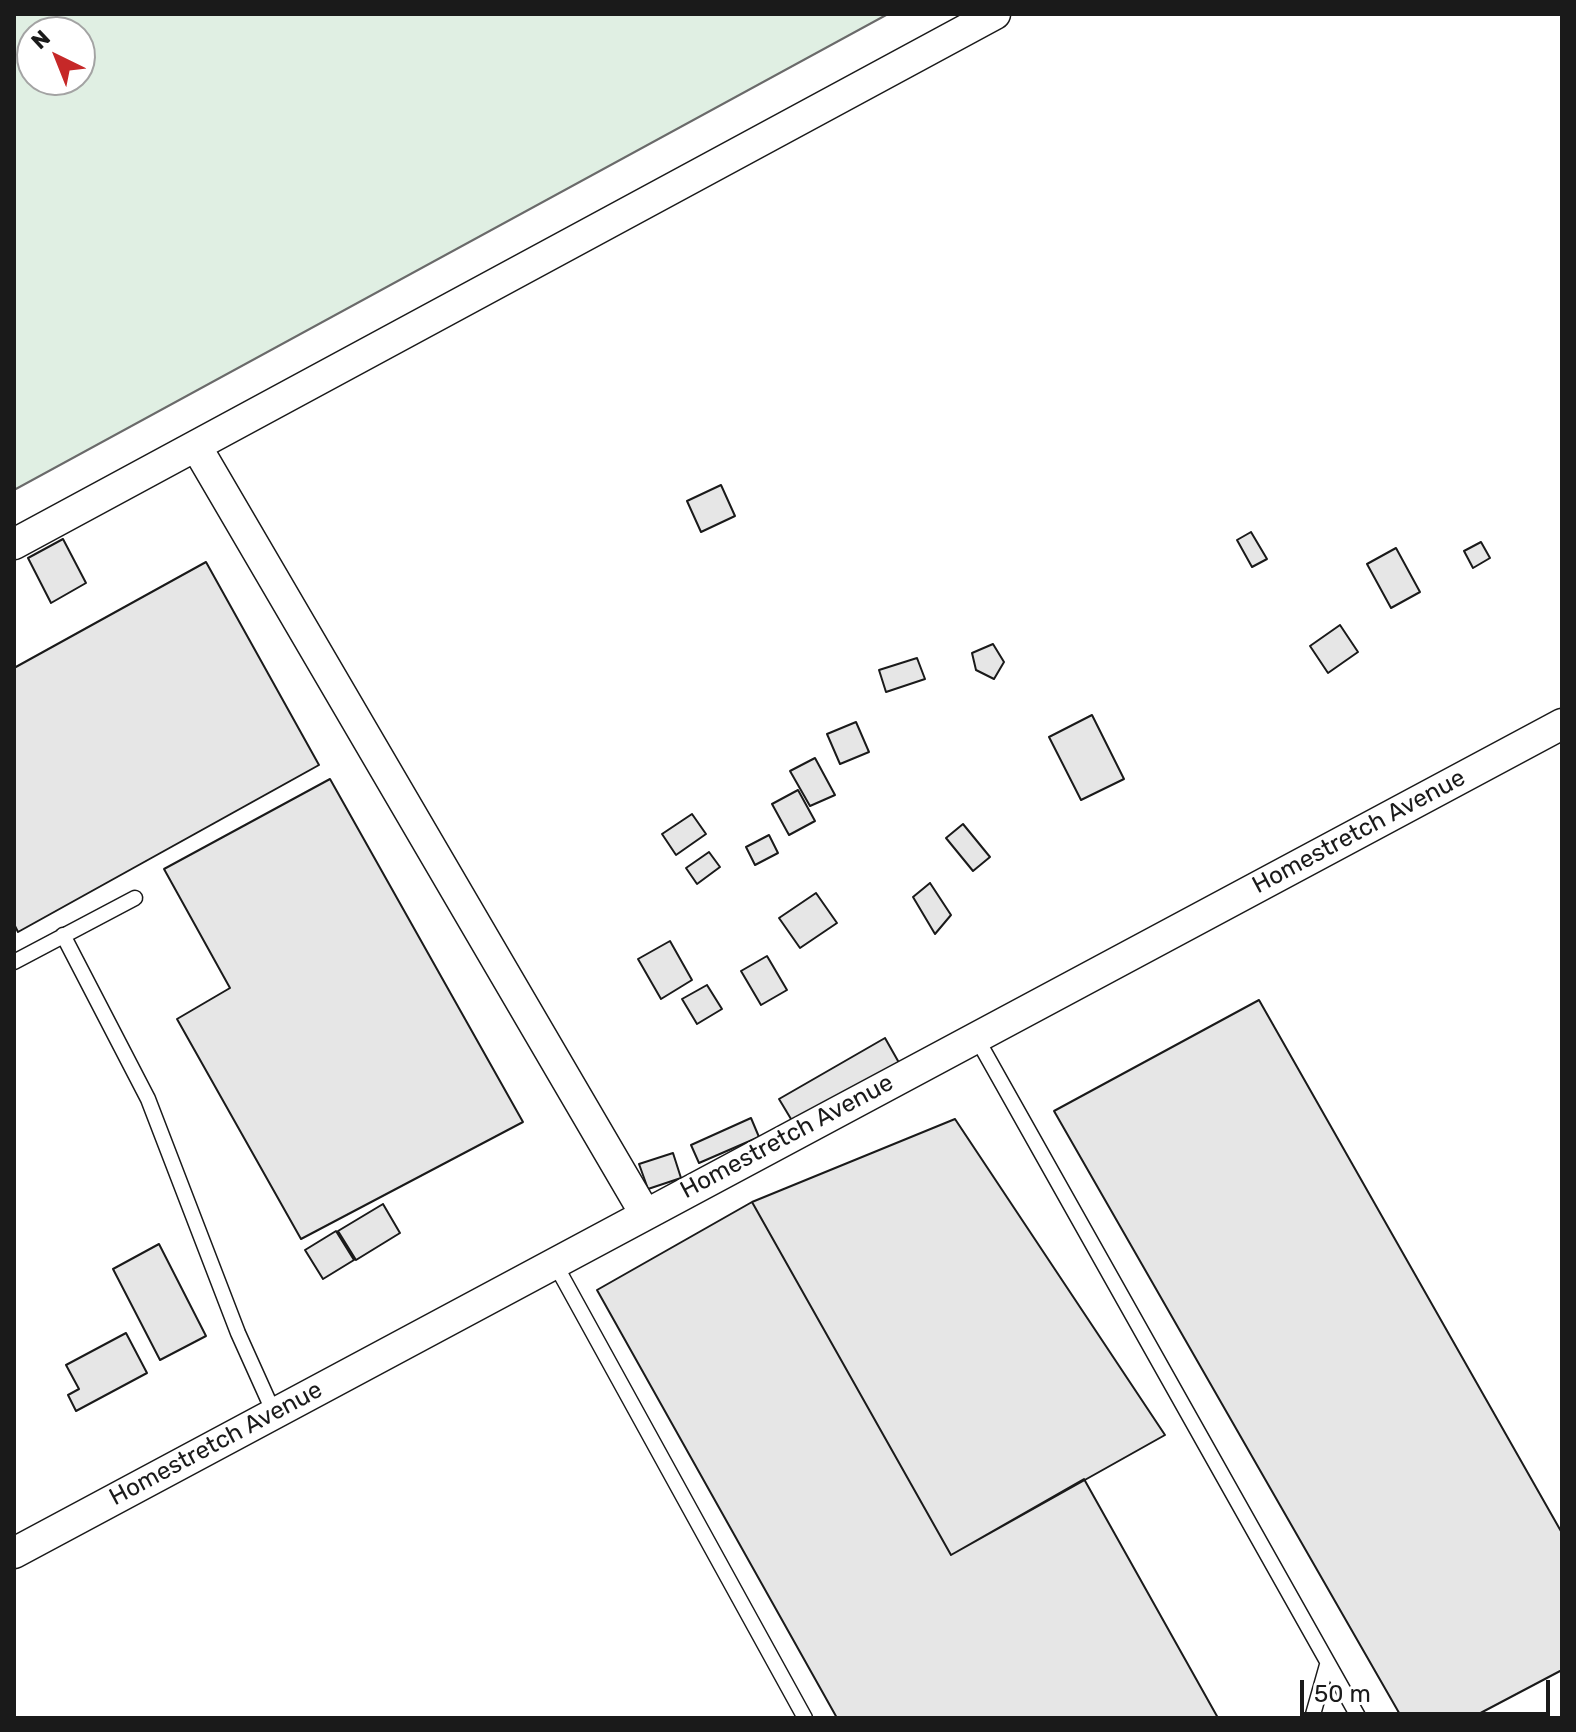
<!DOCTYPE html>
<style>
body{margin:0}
#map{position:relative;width:1576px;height:1732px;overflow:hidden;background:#fff;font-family:Rubik,sans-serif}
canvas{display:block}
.frame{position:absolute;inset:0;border:16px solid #1a1a1a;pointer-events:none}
.north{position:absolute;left:16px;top:16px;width:80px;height:80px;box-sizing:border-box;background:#fff;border:2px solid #a3a3a3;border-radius:50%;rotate:317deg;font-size:22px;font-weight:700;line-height:32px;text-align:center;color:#1a1a1a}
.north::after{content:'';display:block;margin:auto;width:28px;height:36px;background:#c62828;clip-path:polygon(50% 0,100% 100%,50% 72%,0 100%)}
.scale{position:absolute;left:1300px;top:1680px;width:250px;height:36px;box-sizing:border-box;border:4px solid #1a1a1a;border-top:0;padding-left:10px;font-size:24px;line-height:28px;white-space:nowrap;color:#1a1a1a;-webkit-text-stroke:6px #fff;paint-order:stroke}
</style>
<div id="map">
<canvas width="1576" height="1732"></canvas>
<div class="frame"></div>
<div class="north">N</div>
<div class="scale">50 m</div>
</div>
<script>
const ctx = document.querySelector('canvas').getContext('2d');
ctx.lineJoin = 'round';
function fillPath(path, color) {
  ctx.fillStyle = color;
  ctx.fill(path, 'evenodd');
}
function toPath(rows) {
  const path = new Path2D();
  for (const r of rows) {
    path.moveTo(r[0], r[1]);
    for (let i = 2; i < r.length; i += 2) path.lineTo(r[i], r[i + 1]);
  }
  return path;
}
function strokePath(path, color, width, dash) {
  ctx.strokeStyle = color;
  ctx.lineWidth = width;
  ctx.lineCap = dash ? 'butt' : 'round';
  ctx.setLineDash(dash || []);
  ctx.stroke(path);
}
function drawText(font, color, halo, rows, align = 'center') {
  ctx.font = font + ' Rubik,sans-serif';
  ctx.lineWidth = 6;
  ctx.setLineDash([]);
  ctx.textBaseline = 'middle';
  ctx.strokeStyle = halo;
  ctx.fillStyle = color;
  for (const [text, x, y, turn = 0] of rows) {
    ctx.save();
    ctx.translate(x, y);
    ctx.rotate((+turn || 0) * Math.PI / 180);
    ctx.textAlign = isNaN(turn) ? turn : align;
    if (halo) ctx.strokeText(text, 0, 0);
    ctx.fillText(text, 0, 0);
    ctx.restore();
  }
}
const green = toPath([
 [14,14,888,14,14,490,14,14],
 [32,32,80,32,80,80,32,80,32,32]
]);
const building = toPath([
 [721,485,735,516,701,532,687,501,721,485],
 [1251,532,1267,559,1252,567,1237,540,1251,532],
 [63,539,86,583,51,603,28,558,63,539],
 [1481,542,1490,558,1473,568,1464,551,1481,542],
 [1396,548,1420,592,1391,608,1367,564,1396,548],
 [206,562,319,765,18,932,14,924,14,668,206,562],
 [1340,625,1358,652,1328,673,1310,646,1340,625],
 [993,644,1004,662,994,679,976,670,972,653,993,644],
 [917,658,925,679,886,692,879,670,917,658],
 [1092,715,1124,779,1081,800,1049,737,1092,715],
 [856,722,869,752,840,764,827,734,856,722],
 [815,758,835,795,810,806,790,771,815,758],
 [330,779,523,1122,301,1239,177,1019,230,988,164,869,330,779],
 [798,790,815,821,789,835,772,804,798,790],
 [692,814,706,834,676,855,662,834,692,814],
 [963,824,990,857,973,871,946,838,963,824],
 [769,835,778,853,755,865,746,847,769,835],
 [709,852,720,867,697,884,686,868,709,852],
 [930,883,951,915,935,934,913,897,930,883],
 [816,893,837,923,800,948,779,918,816,893],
 [670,941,692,980,661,999,638,959,670,941],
 [767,956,787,990,761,1005,741,971,767,956],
 [707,985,722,1009,697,1024,682,999,707,985],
 [1259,1000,1562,1533,1562,1670,1471,1718,1402,1718,1054,1111,1259,1000],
 [885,1038,902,1068,797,1129,779,1099,885,1038],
 [751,1118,759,1137,699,1163,691,1145,751,1118],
 [955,1119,1165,1435,951,1555,752,1202,955,1119],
 [673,1153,681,1178,648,1189,639,1164,673,1153],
 [752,1202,951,1555,1084,1479,1218,1718,837,1718,597,1290,752,1202],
 [383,1204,400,1233,356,1260,338,1231,383,1204],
 [336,1231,354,1260,323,1279,305,1250,336,1231],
 [159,1244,206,1336,160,1360,113,1269,159,1244],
 [126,1333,147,1373,76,1411,68,1395,79,1389,66,1365,126,1333]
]);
const service = toPath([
 [63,935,148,1099,238,1333,274,1413],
 [14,962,135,898],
 [976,1037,1359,1718],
 [554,1262,805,1718],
 [1312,1718,1327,1665]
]);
const minor = toPath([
 [196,446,644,1212],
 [14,544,995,14],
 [14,1553,1562,724]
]);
const streetNames = [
 ["Homestretch Avenue",1359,832,-28],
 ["Homestretch Avenue",787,1137,-28],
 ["Homestretch Avenue",216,1444,-28]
];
fillPath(green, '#e0efe3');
strokePath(green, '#6a6a6a', 2);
fillPath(building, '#e6e6e6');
strokePath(building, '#1a1a1a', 2);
strokePath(service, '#1a1a1a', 17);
strokePath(minor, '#1a1a1a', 33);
strokePath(service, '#fff', 14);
strokePath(minor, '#fff', 30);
drawText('24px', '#1a1a1a', '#fff', streetNames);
</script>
